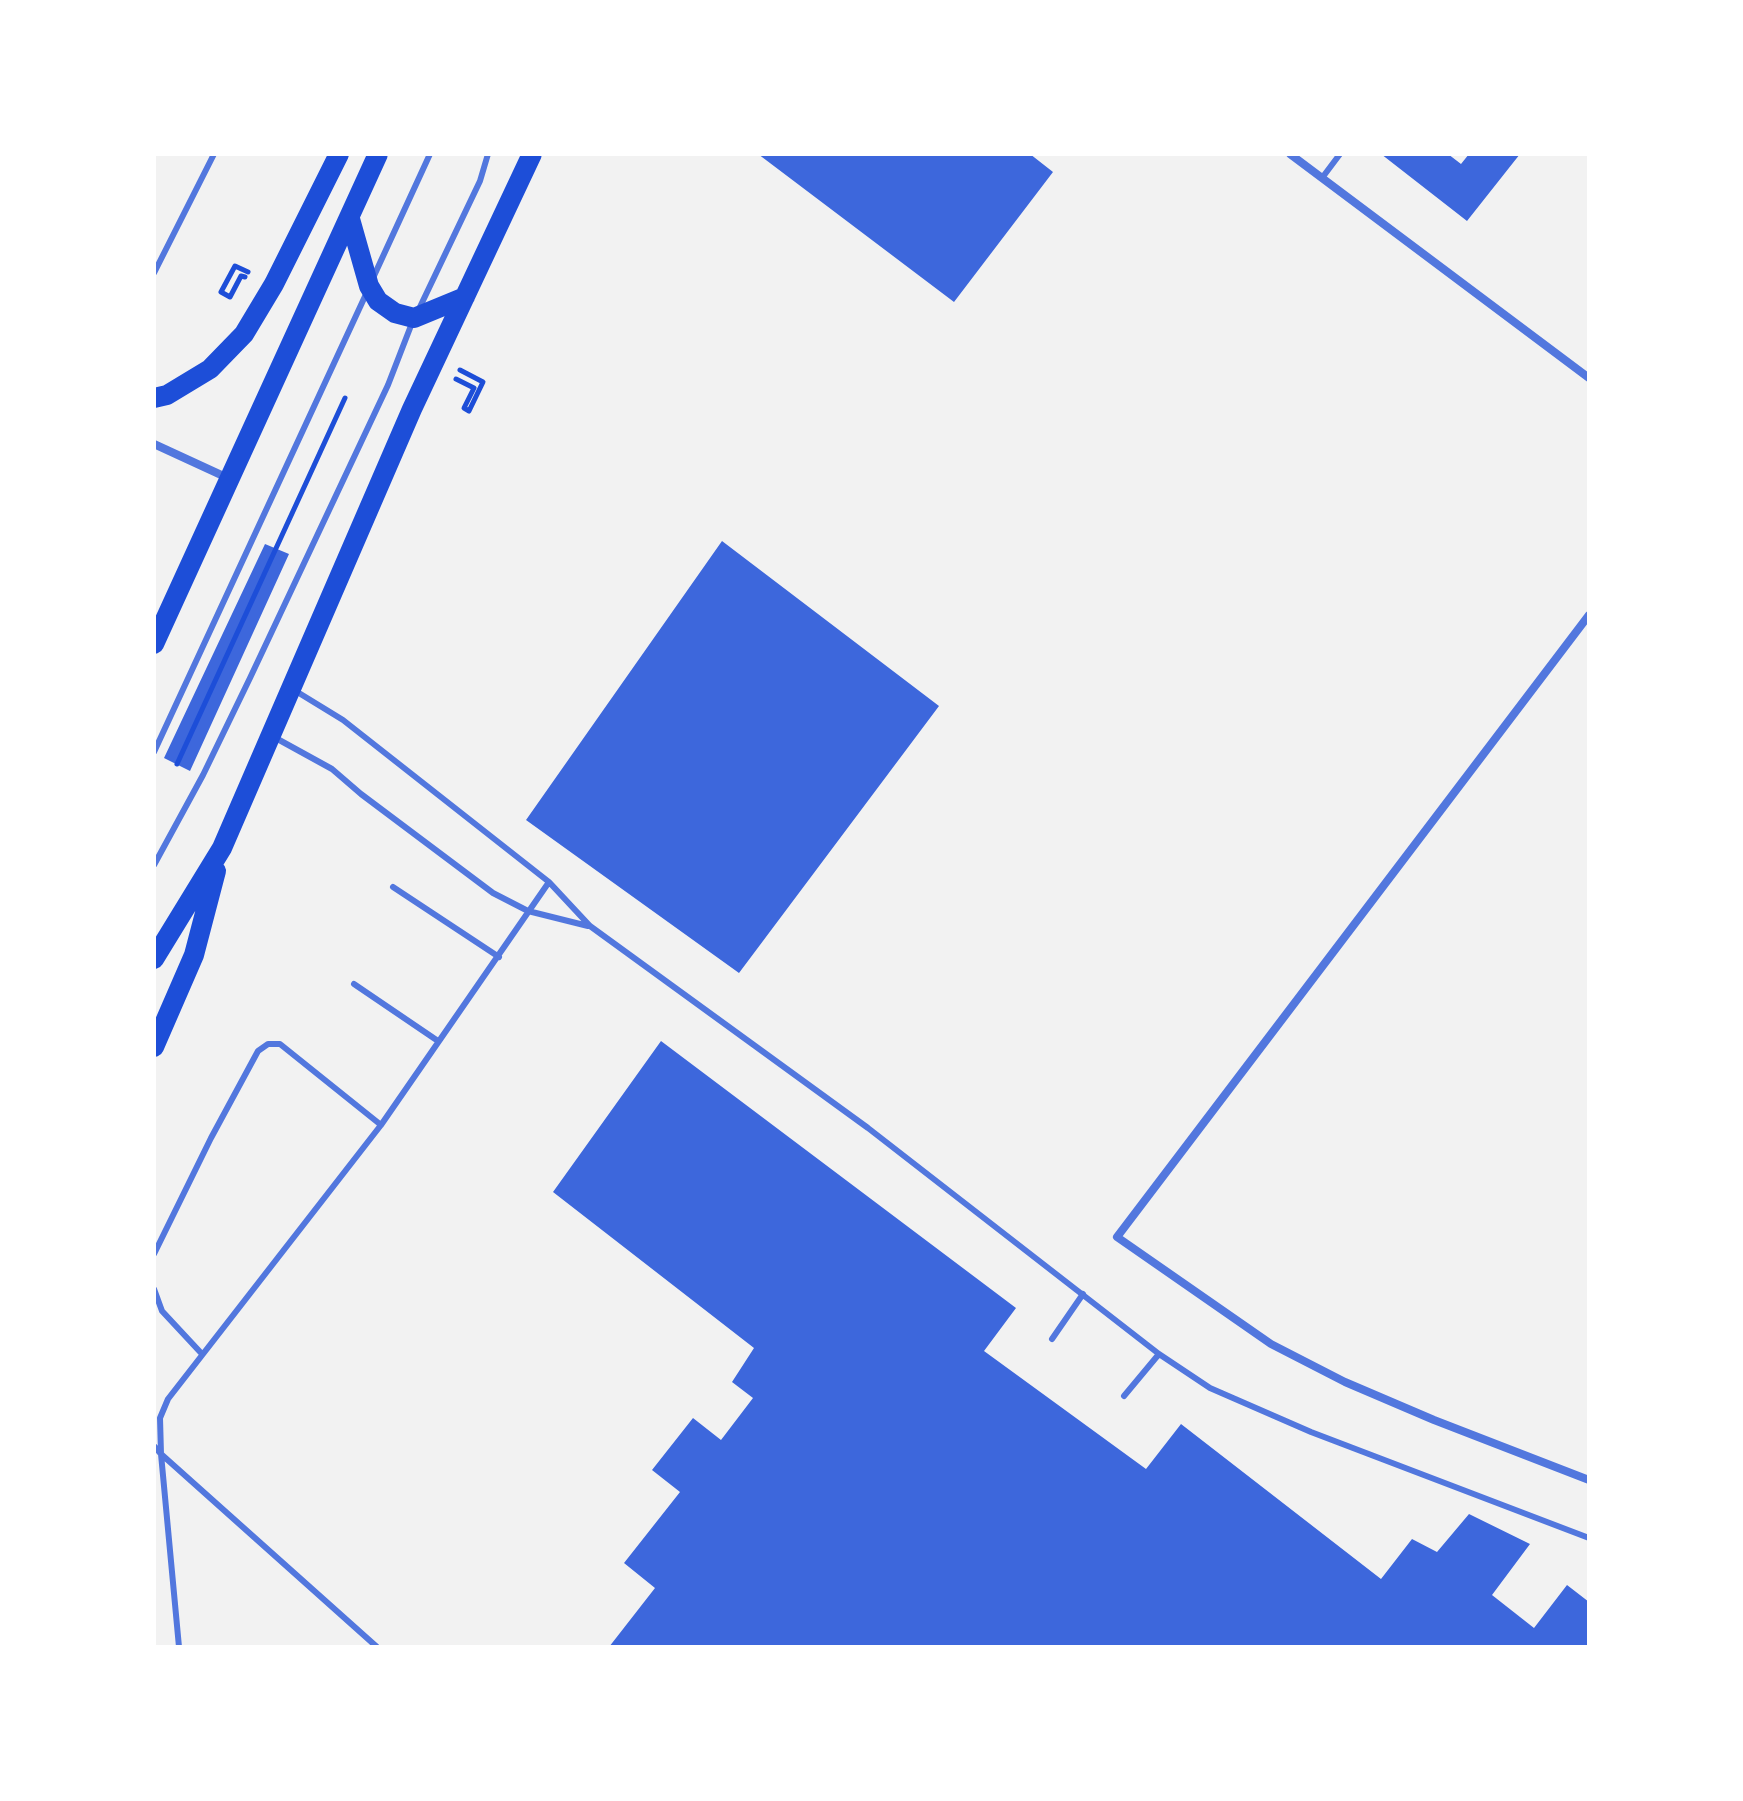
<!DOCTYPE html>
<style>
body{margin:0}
#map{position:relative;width:1743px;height:1801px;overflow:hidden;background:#f2f2f2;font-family:Lora,serif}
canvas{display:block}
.frame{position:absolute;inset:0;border:156px solid #fff;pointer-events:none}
</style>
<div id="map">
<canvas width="1743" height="1801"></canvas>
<div class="frame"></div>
</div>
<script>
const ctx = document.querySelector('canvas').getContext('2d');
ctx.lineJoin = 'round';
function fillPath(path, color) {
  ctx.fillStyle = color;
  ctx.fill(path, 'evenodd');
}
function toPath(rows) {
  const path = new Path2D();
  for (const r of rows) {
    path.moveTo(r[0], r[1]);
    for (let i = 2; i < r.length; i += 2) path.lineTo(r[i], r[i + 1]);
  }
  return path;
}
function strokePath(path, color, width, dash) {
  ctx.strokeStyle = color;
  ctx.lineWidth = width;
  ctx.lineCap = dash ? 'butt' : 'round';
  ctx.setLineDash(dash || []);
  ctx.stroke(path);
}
const building = toPath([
 [758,154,1030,154,1053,172,954,302],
 [1381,154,1448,154,1461,164,1469,154,1520,154,1467,221],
 [722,541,939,706,739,973,526,820],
 [265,544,289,554,190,771,164,758],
 [661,1041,1016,1308,984,1351,1146,1469,1181,1424,1381,1579,1412,1539,1437,1552,1469,1514,1530,1544,1492,1595,1534,1628,1567,1585,1589,1602,1589,1647,609,1647,655,1588,624,1563,680,1492,652,1470,693,1418,721,1440,753,1398,732,1382,754,1348,553,1192]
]);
const path = toPath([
 [245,277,241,276,230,297,221,292,235,266,248,272],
 [456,379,474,388,464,408,469,411,483,382,460,370],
 [177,764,345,398]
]);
const service = toPath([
 [1322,178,1340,154],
 [154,273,214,154],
 [373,278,430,154],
 [419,309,480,181,488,154],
 [294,690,343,720,549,882,590,926,868,1128,1159,1354,1210,1388,1311,1432,1589,1538],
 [272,736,332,769,361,794,493,893,528,911,588,926],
 [154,752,367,292],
 [154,865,203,775,250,678,388,385,412,323],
 [393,887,499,957],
 [354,984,438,1041],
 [154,1254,211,1138,258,1051,268,1044,280,1044,381,1125],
 [154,1289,162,1311,202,1354],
 [1052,1339,1083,1294],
 [1124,1396,1159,1354],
 [154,1446,161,1454,160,1418,168,1399,381,1125,549,882],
 [161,1454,377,1647],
 [161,1454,179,1647]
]);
const minor = toPath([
 [1290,154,1589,378],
 [154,444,230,479],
 [1589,615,1117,1237,1271,1344,1345,1382,1434,1420,1589,1480]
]);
const primary = toPath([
 [350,219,369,286,378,301,395,313,414,318,465,297],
 [154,398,167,395,210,369,244,334,274,284,339,154],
 [154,644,378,154],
 [154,959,222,848,412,409,532,154],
 [154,1047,194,955,216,871]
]);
fillPath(building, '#3d67dc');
strokePath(path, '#1d4ed8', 5);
strokePath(service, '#5277de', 6);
strokePath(minor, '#5277de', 8);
strokePath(primary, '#1d4ed8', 20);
</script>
